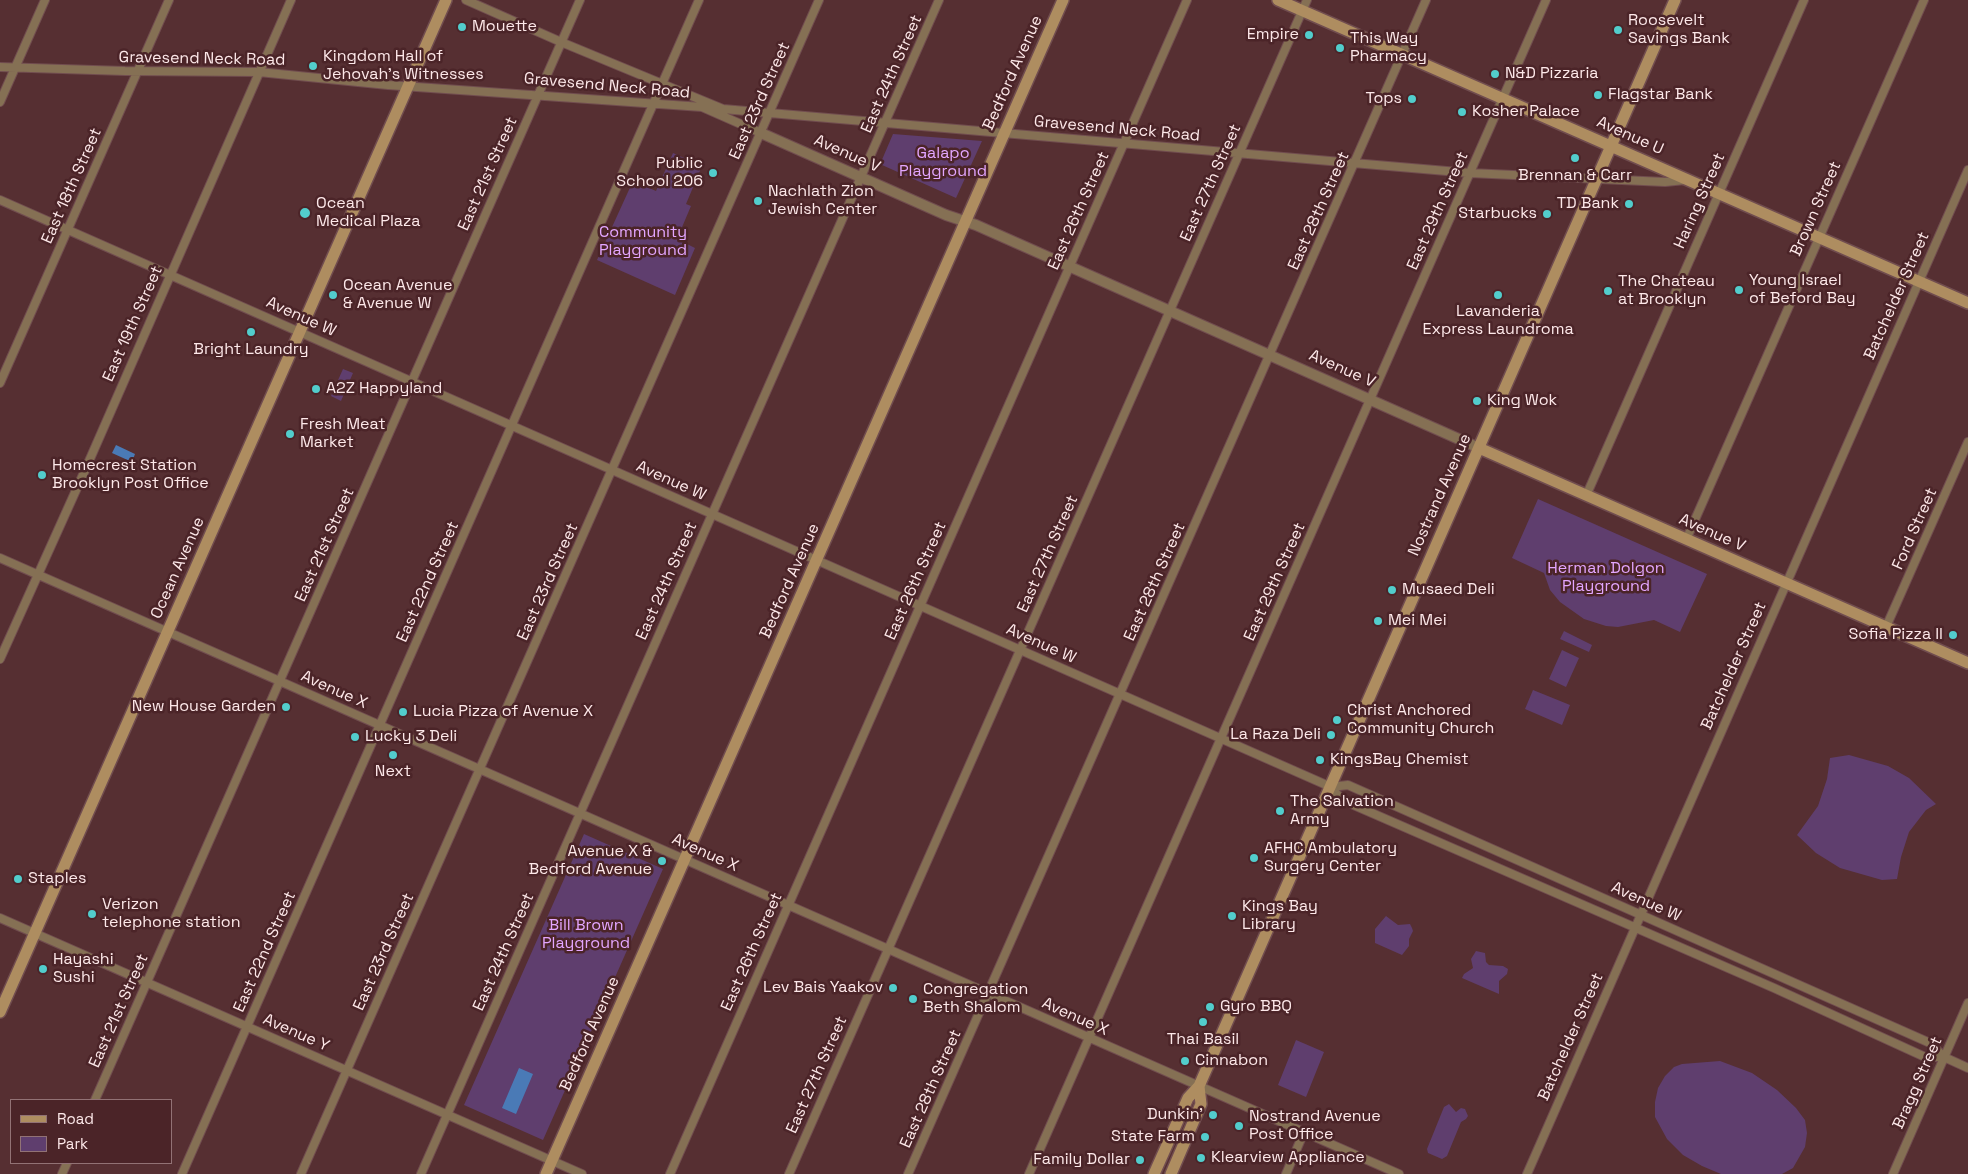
<!DOCTYPE html>
<style>
body{margin:0}
#map{position:relative;width:1968px;height:1174px;overflow:hidden;background:#562f32;font-family:"Space Grotesk",sans-serif}
canvas{display:block}
.legend{position:absolute;left:10px;top:1099px;width:162px;height:65px;box-sizing:border-box;background:#4b2428;border:1px solid #927275;margin:0;padding:6px 9px;list-style:none;font-size:15px;color:#fde8e9}
.legend li{display:flex;align-items:center;gap:10px;height:25px}
.legend b{width:25px;border:1px solid #927275}
</style>
<div id="map">
<canvas width="1968" height="1174"></canvas>
<ul class="legend">
<li><b style="height:6px;background:#ae8d60"></b>Road</li>
<li><b style="height:14px;background:#5f3e6e"></b>Park</li>
</ul>
</div>
<script>
const ctx = document.querySelector('canvas').getContext('2d');
ctx.lineJoin = 'round';
function fillPath(path, color) {
  ctx.fillStyle = color;
  ctx.fill(path, 'evenodd');
}
function toPath(rows) {
  const path = new Path2D();
  for (const r of rows) {
    path.moveTo(r[0], r[1]);
    for (let i = 2; i < r.length; i += 2) path.lineTo(r[i], r[i + 1]);
  }
  return path;
}
function strokePath(path, color, width, dash) {
  ctx.strokeStyle = color;
  ctx.lineWidth = width;
  ctx.lineCap = dash ? 'butt' : 'round';
  ctx.setLineDash(dash || []);
  ctx.stroke(path);
}
function drawText(font, color, halo, rows, align = 'center') {
  ctx.font = font + ' "Space Grotesk",sans-serif';
  ctx.lineWidth = 5;
  ctx.setLineDash([]);
  ctx.textBaseline = 'middle';
  ctx.strokeStyle = halo;
  ctx.fillStyle = color;
  for (const [text, x, y, turn = 0] of rows) {
    ctx.save();
    ctx.translate(x, y);
    ctx.rotate((+turn || 0) * Math.PI / 180);
    ctx.textAlign = isNaN(turn) ? turn : align;
    if (halo) ctx.strokeText(text, 0, 0);
    ctx.fillText(text, 0, 0);
    ctx.restore();
  }
}
const green = toPath([
 [893,134,982,141,956,198,882,165,881,162],
 [673,153,702,166,686,204,691,206,677,239,695,248,675,295,597,260,633,181,656,191],
 [343,369,353,373,341,401,331,396],
 [1538,499,1707,574,1680,632,1654,620,1618,627,1606,626,1584,619,1560,602,1550,590,1544,573,1512,558],
 [1564,631,1592,645,1589,652,1560,639],
 [1562,650,1579,658,1566,687,1549,679],
 [1533,690,1570,705,1562,725,1525,709],
 [1849,755,1888,766,1909,778,1936,804,1926,810,1909,832,1901,857,1897,879,1882,880,1840,868,1816,853,1797,835,1818,806,1827,779,1830,758],
 [584,834,663,869,543,1140,464,1105],
 [1386,916,1398,925,1410,924,1412,928,1413,931,1409,939,1409,946,1402,955,1375,943,1375,929],
 [1476,951,1485,953,1486,962,1489,965,1503,966,1508,969,1507,974,1499,981,1499,994,1462,978,1464,974,1473,968,1471,959],
 [1296,1040,1324,1052,1306,1097,1278,1085],
 [1720,1061,1752,1073,1777,1090,1796,1108,1805,1120,1807,1133,1805,1147,1793,1168,1782,1174,1721,1174,1702,1166,1683,1155,1667,1139,1655,1117,1655,1102,1658,1088,1665,1076,1674,1067,1682,1064],
 [1449,1104,1456,1112,1461,1108,1465,1109,1468,1116,1466,1119,1461,1122,1447,1156,1442,1159,1428,1153,1427,1149,1444,1107]
]);
const water = toPath([
 [116,445,135,454,132,462,112,453],
 [519,1068,533,1074,516,1114,502,1108]
]);
const minor = toPath([
 [466,0,561,42,723,109,1470,173,1665,182,1685,180],
 [0,67,125,71,259,72,388,85,702,107,761,133],
 [0,102,45,0],
 [0,200,1331,787,1342,800,1774,988,1925,1057,1944,1057,1968,1068],
 [0,383,169,0],
 [1586,496,1804,0],
 [1686,540,1924,0],
 [0,558,1399,1174],
 [1886,627,1968,442],
 [0,659,86,468,291,0],
 [1331,787,1348,785,1930,1043,1944,1057],
 [0,918,582,1174],
 [95,1100,580,0],
 [62,1174,67,1163],
 [182,1174,699,0],
 [301,1174,819,0],
 [421,1174,939,0],
 [670,1174,1187,0],
 [789,1174,1307,0],
 [908,1174,1426,0],
 [1029,1174,1546,0],
 [1286,1174,1304,1132],
 [1527,1174,1968,170],
 [1893,1174,1968,1003]
]);
const tertiary = toPath([
 [761,133,946,215,976,225,1479,448]
]);
const secondary = toPath([
 [1278,0,1968,303],
 [1479,448,1968,663],
 [0,1012,446,0],
 [546,1174,1063,0],
 [1154,1174,1188,1098,1199,1086,1675,0],
 [1171,1174,1201,1104,1199,1086]
]);
const markers = [
 [462,27,5,"#52cdcc"],
 [1618,30,5,"#52cdcc"],
 [1309,35,5,"#52cdcc"],
 [1340,48,5,"#52cdcc"],
 [313,66,5,"#52cdcc"],
 [1495,74,5,"#52cdcc"],
 [1598,95,5,"#52cdcc"],
 [1412,99,5,"#52cdcc"],
 [1462,112,5,"#52cdcc"],
 [1575,158,5,"#52cdcc"],
 [713,173,5,"#52cdcc"],
 [758,201,5,"#52cdcc"],
 [1629,204,5,"#52cdcc"],
 [305,213,6,"#52cdcc"],
 [1547,214,5,"#52cdcc"],
 [1739,290,5,"#52cdcc"],
 [1608,291,5,"#52cdcc"],
 [333,295,5,"#52cdcc"],
 [1498,295,5,"#52cdcc"],
 [251,332,5,"#52cdcc"],
 [316,389,5,"#52cdcc"],
 [1477,401,5,"#52cdcc"],
 [290,434,5,"#52cdcc"],
 [42,475,5,"#52cdcc"],
 [1392,590,5,"#52cdcc"],
 [1378,621,5,"#52cdcc"],
 [1953,635,5,"#52cdcc"],
 [286,707,5,"#52cdcc"],
 [403,712,5,"#52cdcc"],
 [1337,720,5,"#52cdcc"],
 [1331,735,5,"#52cdcc"],
 [355,737,5,"#52cdcc"],
 [393,755,5,"#52cdcc"],
 [1320,760,5,"#52cdcc"],
 [1280,811,5,"#52cdcc"],
 [1254,858,5,"#52cdcc"],
 [662,861,5,"#52cdcc"],
 [18,879,5,"#52cdcc"],
 [92,914,5,"#52cdcc"],
 [1232,916,5,"#52cdcc"],
 [43,969,5,"#52cdcc"],
 [893,988,5,"#52cdcc"],
 [913,999,5,"#52cdcc"],
 [1210,1007,5,"#52cdcc"],
 [1203,1022,5,"#52cdcc"],
 [1185,1061,5,"#52cdcc"],
 [1213,1115,5,"#52cdcc"],
 [1239,1126,5,"#52cdcc"],
 [1205,1137,5,"#52cdcc"],
 [1201,1158,5,"#52cdcc"],
 [1140,1160,5,"#52cdcc"]
];
const poiNames = [
 ["Roosevelt",1628,21],
 ["Savings Bank",1628,39],
 ["Mouette",472,27],
 ["Empire",1299,35,"right"],
 ["This Way",1350,39],
 ["Pharmacy",1350,57],
 ["Kingdom Hall of",323,57],
 ["Jehovah's Witnesses",323,75],
 ["N&D Pizzaria",1505,74],
 ["Flagstar Bank",1608,95],
 ["Tops",1402,99,"right"],
 ["Kosher Palace",1472,112],
 ["Public",703,164,"right"],
 ["School 206",703,182,"right"],
 ["Brennan & Carr",1575,176,"center"],
 ["Nachlath Zion",768,192],
 ["Jewish Center",768,210],
 ["Ocean",316,204],
 ["Medical Plaza",316,222],
 ["TD Bank",1619,204,"right"],
 ["Starbucks",1537,214,"right"],
 ["Young Israel",1749,281],
 ["of Beford Bay",1749,299],
 ["The Chateau",1618,282],
 ["at Brooklyn",1618,300],
 ["Ocean Avenue",343,286],
 ["& Avenue W",343,304],
 ["Lavanderia",1498,312,"center"],
 ["Express Laundroma",1498,330,"center"],
 ["Bright Laundry",251,350,"center"],
 ["A2Z Happyland",326,389],
 ["King Wok",1487,401],
 ["Fresh Meat",300,425],
 ["Market",300,443],
 ["Homecrest Station",52,466],
 ["Brooklyn Post Office",52,484],
 ["Musaed Deli",1402,590],
 ["Mei Mei",1388,621],
 ["Sofia Pizza II",1943,635,"right"],
 ["New House Garden",276,707,"right"],
 ["Christ Anchored",1347,711],
 ["Community Church",1347,729],
 ["Lucia Pizza of Avenue X",413,712],
 ["La Raza Deli",1321,735,"right"],
 ["Lucky 3 Deli",365,737],
 ["KingsBay Chemist",1330,760],
 ["Next",393,772,"center"],
 ["The Salvation",1290,802],
 ["Army",1290,820],
 ["AFHC Ambulatory",1264,849],
 ["Surgery Center",1264,867],
 ["Avenue X &",652,852,"right"],
 ["Bedford Avenue",652,870,"right"],
 ["Staples",28,879],
 ["Verizon",102,905],
 ["telephone station",102,923],
 ["Kings Bay",1242,907],
 ["Library",1242,925],
 ["Hayashi",53,960],
 ["Sushi",53,978],
 ["Lev Bais Yaakov",883,988,"right"],
 ["Congregation",923,990],
 ["Beth Shalom",923,1008],
 ["Gyro BBQ",1220,1007],
 ["Thai Basil",1203,1040,"center"],
 ["Cinnabon",1195,1061],
 ["Dunkin'",1203,1115,"right"],
 ["Nostrand Avenue",1249,1117],
 ["Post Office",1249,1135],
 ["State Farm",1195,1137,"right"],
 ["Klearview Appliance",1211,1158],
 ["Family Dollar",1130,1160,"right"]
];
const streetNames = [
 ["Gravesend Neck Road",202,59,1],
 ["Bedford Avenue",1013,73,-66],
 ["East 24th Street",892,74,-66],
 ["Gravesend Neck Road",607,86,5],
 ["East 23rd Street",760,101,-66],
 ["Gravesend Neck Road",1117,129,5],
 ["Avenue U",1630,136,24],
 ["Avenue V",847,154,24],
 ["East 21st Street",488,174,-66],
 ["East 27th Street",1211,183,-66],
 ["East 18th Street",72,186,-66],
 ["Haring Street",1700,201,-66],
 ["Brown Street",1816,209,-66],
 ["East 26th Street",1079,211,-66],
 ["East 28th Street",1319,211,-66],
 ["East 29th Street",1438,211,-66],
 ["Batchelder Street",1897,296,-66],
 ["Avenue W",301,317,24],
 ["East 19th Street",133,324,-66],
 ["Avenue V",1342,369,24],
 ["Avenue W",671,481,24],
 ["Nostrand Avenue",1440,495,-66],
 ["Ford Street",1915,529,-66],
 ["Avenue V",1712,533,24],
 ["East 21st Street",325,545,-66],
 ["East 27th Street",1048,554,-66],
 ["Ocean Avenue",178,568,-66],
 ["East 24th Street",667,581,-66],
 ["Bedford Avenue",790,581,-66],
 ["East 26th Street",916,581,-66],
 ["East 22nd Street",428,582,-66],
 ["East 23rd Street",548,582,-66],
 ["East 28th Street",1155,582,-66],
 ["East 29th Street",1275,582,-66],
 ["Avenue W",1041,644,24],
 ["Batchelder Street",1734,666,-66],
 ["Avenue X",334,690,24],
 ["Avenue X",705,853,24],
 ["Avenue W",1646,902,24],
 ["East 22nd Street",265,952,-66],
 ["East 23rd Street",384,952,-66],
 ["East 24th Street",504,952,-66],
 ["East 26th Street",752,952,-66],
 ["East 21st Street",119,1011,-66],
 ["Avenue X",1075,1017,24],
 ["Avenue Y",296,1033,24],
 ["Bedford Avenue",590,1034,-66],
 ["Batchelder Street",1571,1037,-66],
 ["East 27th Street",817,1075,-66],
 ["Bragg Street",1918,1083,-66],
 ["East 28th Street",931,1089,-66]
];
const parkNames = [
 ["Galapo",943,154],
 ["Playground",943,172],
 ["Community",643,233],
 ["Playground",643,251],
 ["Herman Dolgon",1606,569],
 ["Playground",1606,587],
 ["Bill Brown",586,926],
 ["Playground",586,944]
];
fillPath(green, '#5f3e6e');
fillPath(water, '#4a7ab6');
strokePath(minor, '#714d4f', 10);
strokePath(tertiary, '#714d4f', 12);
strokePath(secondary, '#714d4f', 14);
strokePath(minor, '#857054', 8);
strokePath(tertiary, '#857054', 10);
strokePath(secondary, '#ae8d60', 11);
for (const [x, y, r, color] of markers) {
  const dot = new Path2D();
  dot.arc(x, y, r, 0, 2 * Math.PI);
  ctx.fillStyle = color;
  ctx.fill(dot);
  strokePath(dot, '#4b2428', 2);
}
drawText('16px', '#fde8e9', '#4b2428', poiNames, 'left');
drawText('16px', '#fde8e9', '#4b2428', streetNames);
drawText('16px', '#e3a6ff', '#4b2428', parkNames);
</script>
